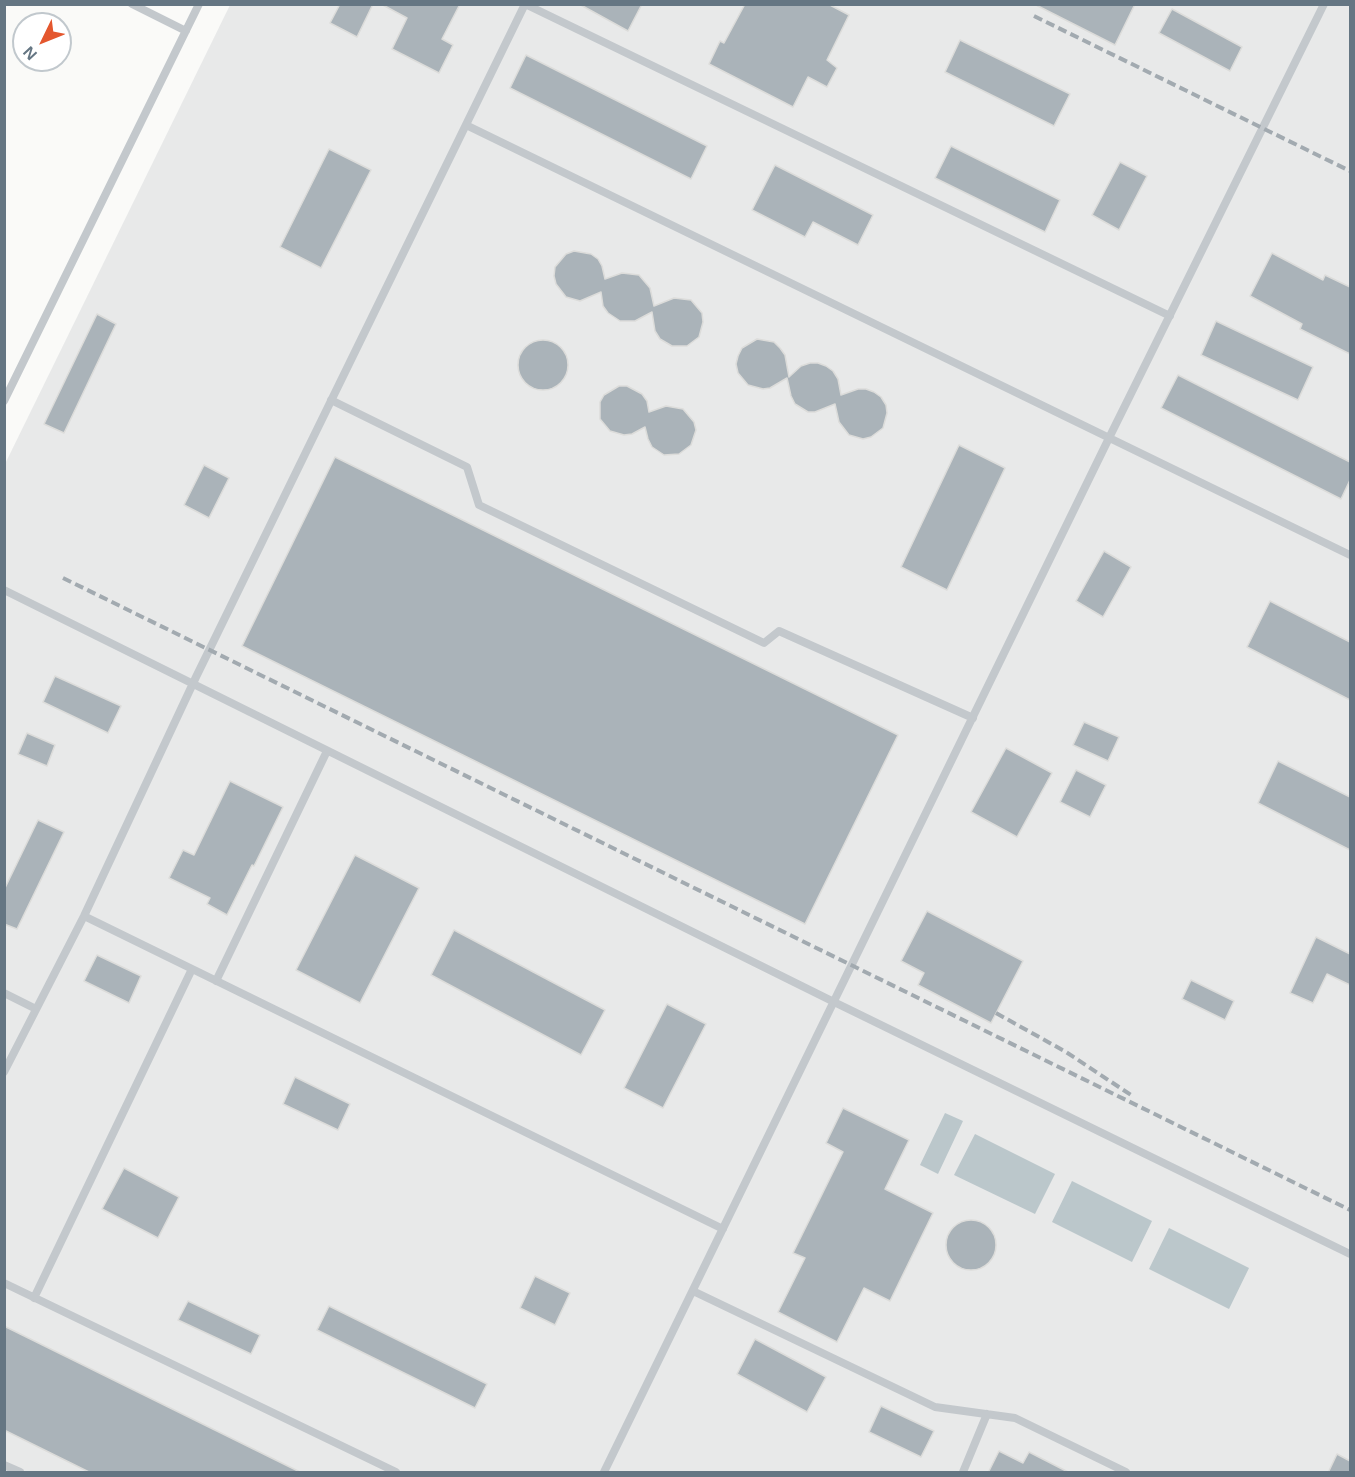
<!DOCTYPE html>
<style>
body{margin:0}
#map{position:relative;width:1355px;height:1477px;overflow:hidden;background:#fafaf8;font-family:Helvetica,sans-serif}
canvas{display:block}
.frame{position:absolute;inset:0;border:6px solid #657683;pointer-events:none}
.north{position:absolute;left:12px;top:12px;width:60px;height:60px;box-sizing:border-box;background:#fff;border:2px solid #c1c8cd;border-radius:50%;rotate:227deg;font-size:16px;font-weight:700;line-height:24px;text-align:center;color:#657683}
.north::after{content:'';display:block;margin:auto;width:21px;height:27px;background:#e4572e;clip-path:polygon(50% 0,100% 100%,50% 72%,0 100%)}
</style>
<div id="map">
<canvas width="1355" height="1477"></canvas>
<div class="frame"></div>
<div class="north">N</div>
</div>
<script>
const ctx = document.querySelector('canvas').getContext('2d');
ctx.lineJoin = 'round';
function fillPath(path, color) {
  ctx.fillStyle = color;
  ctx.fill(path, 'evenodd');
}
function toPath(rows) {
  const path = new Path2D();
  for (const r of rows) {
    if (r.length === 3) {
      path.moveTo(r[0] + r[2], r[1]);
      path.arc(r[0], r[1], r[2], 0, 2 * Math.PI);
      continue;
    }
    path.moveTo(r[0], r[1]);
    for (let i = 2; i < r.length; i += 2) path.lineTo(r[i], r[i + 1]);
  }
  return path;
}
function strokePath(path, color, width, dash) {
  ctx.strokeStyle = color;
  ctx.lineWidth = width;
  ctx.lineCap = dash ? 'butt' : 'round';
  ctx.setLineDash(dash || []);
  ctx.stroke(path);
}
const built = toPath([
 [230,5,1350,5,1350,1472,5,1472,4,466]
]);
const water = toPath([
 [945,1113,963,1121,938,1174,920,1165],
 [975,1134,1055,1174,1035,1214,954,1175],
 [1072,1181,1152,1221,1132,1262,1052,1222],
 [1169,1228,1249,1268,1229,1309,1149,1269]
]);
const building = toPath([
 [340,4,373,4,357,37,330,23,340,4],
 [381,4,460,4,442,39,453,45,439,73,392,49,407,18,381,4],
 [579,4,642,4,628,31,579,4],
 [745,4,828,4,849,15,827,60,837,68,827,87,808,77,793,107,709,64,720,41,724,43,745,4],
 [1034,4,1135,4,1115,45,1034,4],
 [1172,9,1242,47,1230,71,1159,33,1172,9],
 [960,40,1070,94,1054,126,945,72,960,40],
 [526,55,707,146,691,179,510,88,526,55],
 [951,146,1060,200,1045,232,935,178,951,146],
 [329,149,371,170,321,268,280,247,329,149],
 [1120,162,1147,176,1119,230,1092,215,1120,162],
 [775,165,873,215,858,245,813,222,805,237,752,210,775,165],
 [574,251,591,254,598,259,602,266,605,279,622,273,639,275,650,288,654,306,674,298,691,300,702,313,703,322,699,337,687,346,672,346,660,339,655,331,652,312,635,321,620,321,608,313,603,306,601,292,580,301,566,297,556,284,554,276,555,267,566,254,574,251],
 [1272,253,1323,280,1325,275,1350,287,1350,354,1300,329,1302,324,1250,296,1272,253],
 [97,314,116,324,64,433,44,424,97,314],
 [1216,321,1313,367,1298,400,1201,355,1216,321],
 [757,339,774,342,780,348,785,355,789,377,801,366,810,363,818,363,826,366,833,371,838,379,841,395,858,389,866,389,874,392,881,397,886,405,887,413,883,428,871,437,863,439,849,435,839,422,835,404,815,412,808,412,795,404,791,396,787,378,770,388,763,389,748,385,738,373,736,364,738,356,742,348,757,339],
 [543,365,25],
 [1178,375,1350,462,1350,480,1341,499,1161,408,1178,375],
 [619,386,627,386,642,394,647,401,649,412,666,406,683,409,694,422,696,430,691,445,679,454,664,455,652,447,648,439,645,427,632,434,624,435,610,431,600,419,600,402,604,395,619,386],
 [959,445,1005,468,947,590,901,567,959,445],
 [335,457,898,735,805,924,242,646,335,457],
 [204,465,229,478,209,518,184,505,204,465],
 [1104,551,1131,567,1103,617,1076,601,1104,551],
 [1270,601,1350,642,1350,700,1247,647,1270,601],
 [55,676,121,706,108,733,43,702,55,676],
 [1084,722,1119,737,1108,761,1073,745,1084,722],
 [27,733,55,745,47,766,18,754,27,733],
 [1006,748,1052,773,1017,837,971,812,1006,748],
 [1278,761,1350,797,1350,850,1258,803,1278,761],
 [1076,770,1106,785,1090,817,1060,802,1076,770],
 [230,781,283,807,254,866,252,865,227,915,207,904,210,898,169,878,183,850,194,855,230,781],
 [38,820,64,832,17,929,4,924,4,890,38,820],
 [355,855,419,888,360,1003,296,970,355,855],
 [927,911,1023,961,991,1023,918,985,924,973,901,961,927,911],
 [454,930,605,1010,581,1055,431,975,454,930],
 [1316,937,1350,954,1350,985,1327,974,1313,1003,1290,993,1316,937],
 [97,955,141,976,129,1003,84,981,97,955],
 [1191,980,1234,1001,1225,1020,1182,999,1191,980],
 [667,1004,706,1024,663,1108,624,1088,667,1004],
 [295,1077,350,1104,338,1130,283,1104,295,1077],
 [843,1108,909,1140,885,1189,933,1213,890,1301,864,1288,837,1342,778,1312,805,1258,793,1253,843,1152,826,1143,843,1108],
 [124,1168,179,1197,158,1238,102,1209,124,1168],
 [971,1245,25],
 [535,1276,570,1293,555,1325,520,1308,535,1276],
 [188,1301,260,1335,251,1354,178,1320,188,1301],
 [329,1306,487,1384,475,1408,317,1330,329,1306],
 [4,1326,302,1473,91,1473,4,1430,4,1326],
 [755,1339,826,1377,807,1412,737,1374,755,1339],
 [881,1406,934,1431,921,1457,869,1432,881,1406],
 [999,1451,1023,1463,1029,1452,1070,1473,988,1473,999,1451],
 [1337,1454,1350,1461,1350,1473,1328,1473,1337,1454]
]);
const lane = toPath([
 [132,4,186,31],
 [466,125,1350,555],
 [331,400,467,467,479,505,764,643,779,631,973,718],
 [4,401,199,4],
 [4,590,834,1002,1350,1254],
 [84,916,723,1229],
 [216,981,327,751],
 [4,993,36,1009],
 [4,1072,84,916,196,677,525,4,1170,316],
 [4,1283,396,1472],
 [693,1291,935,1407,1015,1418,1126,1472],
 [34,1298,192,969],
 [4,1465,20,1472],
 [604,1472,1109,438,1324,4],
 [963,1472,987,1414]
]);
const rail = toPath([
 [1034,16,1350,171],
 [63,578,1350,1210],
 [996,1013,1066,1052,1134,1097]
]);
fillPath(built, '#e8e9e9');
fillPath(water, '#bbc7cb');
fillPath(building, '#aab3b9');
strokePath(building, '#dcdcda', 1.5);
strokePath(lane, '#c3c8cc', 8);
strokePath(rail, '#a2aab0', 4, [9, 4.5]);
</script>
